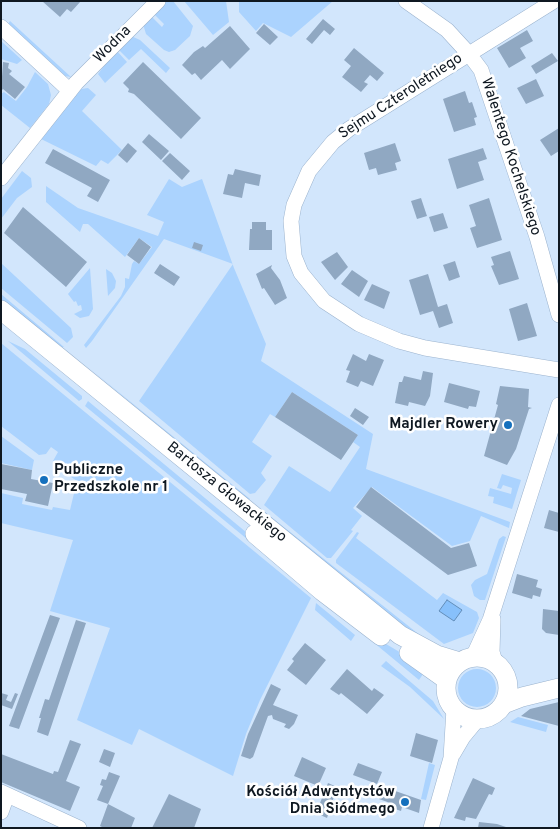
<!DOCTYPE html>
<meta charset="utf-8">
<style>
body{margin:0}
#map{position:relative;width:560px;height:829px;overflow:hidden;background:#d2e6fc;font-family:Overpass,sans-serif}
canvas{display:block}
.frame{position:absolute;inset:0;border:2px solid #0f1821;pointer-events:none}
</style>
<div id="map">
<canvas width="560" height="829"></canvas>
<div class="frame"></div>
</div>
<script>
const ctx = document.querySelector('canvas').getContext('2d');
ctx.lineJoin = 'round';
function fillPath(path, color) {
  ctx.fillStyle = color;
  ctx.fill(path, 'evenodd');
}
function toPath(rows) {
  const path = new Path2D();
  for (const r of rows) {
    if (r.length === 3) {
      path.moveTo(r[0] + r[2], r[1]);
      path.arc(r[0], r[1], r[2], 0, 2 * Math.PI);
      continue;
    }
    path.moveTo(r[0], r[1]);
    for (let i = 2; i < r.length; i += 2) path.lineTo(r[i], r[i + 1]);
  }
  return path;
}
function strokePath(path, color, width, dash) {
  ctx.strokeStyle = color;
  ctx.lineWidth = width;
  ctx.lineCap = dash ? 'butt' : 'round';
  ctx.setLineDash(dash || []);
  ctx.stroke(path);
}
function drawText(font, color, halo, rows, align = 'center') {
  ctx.font = font + ' Overpass,sans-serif';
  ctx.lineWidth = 5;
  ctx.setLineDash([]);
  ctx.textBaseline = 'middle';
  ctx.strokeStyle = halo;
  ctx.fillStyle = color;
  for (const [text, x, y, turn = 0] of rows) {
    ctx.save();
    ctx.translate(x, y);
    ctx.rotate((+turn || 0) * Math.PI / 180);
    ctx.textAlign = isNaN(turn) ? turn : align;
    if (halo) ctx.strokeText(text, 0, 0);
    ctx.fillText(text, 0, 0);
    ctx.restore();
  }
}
const green = toPath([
 [167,1,173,1,193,26,190,36,175,50,169,52,164,50,146,34,143,24,151,16,162,27,164,24,154,14],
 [184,1,226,1,229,22,213,35],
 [239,1,333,1,291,37,263,23,256,31,239,12],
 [10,21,71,77,65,76,8,24],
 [131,36,140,40,170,68,166,73,141,49,129,60,118,49],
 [1,41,22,60,17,64,1,59],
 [116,50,127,62,105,83,98,74],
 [35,72,48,84,51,95,49,104,30,128,1,105,1,94,4,92,16,101,27,87],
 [88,88,96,95,82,111,122,150,108,164,101,160,96,166,41,139,81,89],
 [22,171,31,178,32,187,17,198,1,219,1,199],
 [169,179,182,187,202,179,234,268,266,344,261,361,373,434,366,469,510,522,509,528,481,516,470,541,452,546,372,487,353,508,362,516,351,530,353,531,331,558,327,558,264,505,289,466,330,492,360,447,353,442,358,435,292,392,275,417,270,414,252,442,272,456,261,473,266,480,255,493,250,494,139,401,233,264,164,239,92,341,86,348,84,345,121,296,125,287,125,278,129,279,132,264,134,261,139,264,152,247,139,238,125,257,88,224,83,224,80,232,46,202,46,186,78,208,158,236,164,222,147,215],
 [1,263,71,328,73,337,67,343,1,288],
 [90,268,93,309,89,316,80,318,74,314,82,310,81,305,78,306,76,301,74,302,68,294],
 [106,269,112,273,116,281,115,288,108,296],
 [1,294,64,347,62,347,1,303],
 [8,341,25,349,82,396,82,399,79,401],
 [1,343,311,598,260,700,246,734,233,776,139,729,132,745,77,720,110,628,50,611,73,540,1,523,1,493,23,498,22,504,52,510,53,507,70,510,77,481,55,466,53,461,58,452,51,447,46,454,39,455,1,426],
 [89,368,250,499,248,500],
 [88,401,317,591,314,594,85,406],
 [1,436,34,460,32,470,1,463],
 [502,474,521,480,512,509,493,503,494,497,488,496,490,488,511,494,512,488,503,485,501,489,497,488],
 [265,512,421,636,428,646,265,517],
 [357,532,359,533,356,538,437,600,443,593,477,612,479,618,473,633,444,644,336,563,336,560],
 [503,536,506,537,485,600,480,600,474,596,471,585,475,580,487,574,499,539],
 [316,603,355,635,351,641,315,610],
 [376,638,423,666,423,674,419,680,373,642],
 [386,661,433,701,444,719,410,687,381,666],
 [477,688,19],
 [518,717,548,725,546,732,510,722],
 [429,763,435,765,426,800,421,799]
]);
const water = toPath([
 [447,600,462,610,454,621,439,611,447,600]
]);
const building = toPath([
 [42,1,81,1,71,12,67,9,60,17],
 [323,19,335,29,330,35,324,30,312,44,306,39],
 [264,24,278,37,270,45,256,33],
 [230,26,250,49,230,69,222,60,201,80,195,73,192,75,182,65,194,52,203,46,205,48],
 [527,30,533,41,520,48,526,58,509,68,497,48],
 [354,48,384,73,377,81,370,75,364,82,368,84,361,92,342,77,351,66,344,60],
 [552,53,558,61,536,74,531,66],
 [3,62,9,63,8,68,12,71,9,74,25,87,15,99,3,89,1,91],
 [143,62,201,118,181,139,134,94,128,92,129,89,123,83],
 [536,79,544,96,526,104,517,88],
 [465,91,469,103,472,102,477,117,474,118,476,125,454,132,443,99],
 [559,128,559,151,551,156,540,140],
 [149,134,169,151,161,160,142,142],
 [128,143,137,151,127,163,118,155],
 [395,143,401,161,395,163,397,170,378,175,376,168,369,170,364,153],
 [483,148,487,159,478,162,484,180,457,189,448,159],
 [53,149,110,180,98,202,87,196,92,188,45,163],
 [170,153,190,171,182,180,162,161],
 [235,169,261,175,259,186,245,183,242,198,223,194,228,174,233,175],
 [421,198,427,216,417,219,411,201],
 [489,198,502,240,477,248,470,228,476,226,469,205],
 [23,207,87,262,66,287,4,233],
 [443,213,448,228,434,232,429,217],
 [252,222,266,222,266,230,272,230,272,250,249,250,250,229,252,229],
 [139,238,151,247,139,264,127,255],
 [194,242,203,245,201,251,192,248],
 [510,251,519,279,499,285,491,266,494,265,491,257],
 [337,252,348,267,335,280,321,262],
 [455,261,460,277,449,281,443,265],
 [160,264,180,277,174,286,154,273],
 [272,265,271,268,280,280,287,298,275,305,264,288,262,289,256,274],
 [352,270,368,281,359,297,341,284],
 [428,274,438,307,447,304,453,323,439,328,433,311,420,315,409,280],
 [372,284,390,292,384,309,364,300],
 [527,303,537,336,518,341,509,309],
 [353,354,366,361,369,354,384,360,373,386,361,381,358,387,346,382,350,371,346,370],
 [423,371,433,373,430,396,425,406,409,402,408,406,395,403,399,382,402,382,404,376,421,380],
 [449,383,480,391,476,407,469,406,468,409,444,402],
 [500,386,529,389,528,407,532,408,529,409,516,449,507,465,484,456,498,405,496,404],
 [292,392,358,435,341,460,275,417],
 [355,408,369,417,363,425,350,416],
 [1,464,32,470,31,479,53,483,48,506,25,501,27,494,1,489],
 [371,487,451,548,469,543,477,566,448,575,356,507],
 [549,510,559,513,559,532,544,528],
 [517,574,538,580,536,587,542,589,540,597,533,595,532,599,512,593],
 [543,609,559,611,559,635,546,633,542,629],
 [50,615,60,618,19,729,9,726],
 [76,620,86,623,48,736,37,732,41,718,39,718,45,699,49,700],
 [305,643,326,660,306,685,287,670,294,661,292,659],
 [347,669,372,691,374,688,384,695,367,714,341,693,339,695,330,689],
 [271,684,281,689,273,705,298,715,294,724,289,729,284,727,286,724,273,719,272,715,268,716,253,757,250,759,241,756,248,734],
 [1,693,8,695,6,700,11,702,15,693,18,694,12,709,1,705],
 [559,702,559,726,521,716,530,709],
 [416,733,438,740,432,763,410,756],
 [70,740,81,744,66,781,80,787,70,811,1,782,1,754,53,774,54,771,58,772],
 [104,749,115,753,110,767,99,762],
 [302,757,326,768,318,786,294,776],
 [358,763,382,772,377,784,353,775],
 [109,772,120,776,108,804,97,800,103,786,100,785,102,779,106,780],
 [473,778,495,788,492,795,489,794,476,819,466,817,465,821,454,818],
 [328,783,337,787,327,818,316,813],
 [384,787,421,800,419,813,402,807,401,811,395,809,396,805,379,799],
 [169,794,201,809,194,828,152,828],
 [108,804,135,818,131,828,104,828,100,826],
 [479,822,497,824,509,828,478,828]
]);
const minor = toPath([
 [406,1,447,30,469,54,481,70,537,237,559,315],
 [554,1,349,129,333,142,309,171,294,205,291,221,294,256,301,273,324,301,359,324,399,341,425,348,559,370],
 [1,27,70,91],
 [1,178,76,83,158,1],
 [493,619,492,652,495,662],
 [473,657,490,620,559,405],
 [453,754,463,737,478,719],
 [1,792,79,828],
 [1,812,7,795],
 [431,828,451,758,454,709]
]);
const tertiary = toPath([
 [1,310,400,635,437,655,460,662],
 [255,534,322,591,381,636],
 [409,653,447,680],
 [477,688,31],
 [504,704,522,697,559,688]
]);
const markers = [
 [508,425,5,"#1570bd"],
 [44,480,5,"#1570bd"],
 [405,802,5,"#1570bd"]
];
const streetNames = [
 ["Wodna",113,45,-45],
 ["Sejmu Czteroletniego",401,97,-33],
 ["Walentego Kochelskiego",510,157,72],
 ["Bartosza Głowackiego",226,493,39]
];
const poiNames = [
 ["Majdler Rowery",498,425],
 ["Publiczne",54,471,"left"],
 ["Przedszkole nr 1",54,488,"left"],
 ["Kościół Adwentystów",395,793],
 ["Dnia Siódmego",395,810]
];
fillPath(green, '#abd3fe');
fillPath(water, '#87c0fb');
strokePath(water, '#638eba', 1);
fillPath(building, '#90a8c2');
strokePath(minor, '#9bb3ce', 16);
strokePath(tertiary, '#9bb3ce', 20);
strokePath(minor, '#fff', 15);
strokePath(tertiary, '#fff', 19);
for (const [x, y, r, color] of markers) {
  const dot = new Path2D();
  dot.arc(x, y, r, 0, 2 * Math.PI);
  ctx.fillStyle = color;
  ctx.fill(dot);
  strokePath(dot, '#fff', 2);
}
drawText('15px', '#0f1821', '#fff', streetNames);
drawText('bold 15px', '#0f1821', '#fff', poiNames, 'right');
</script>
